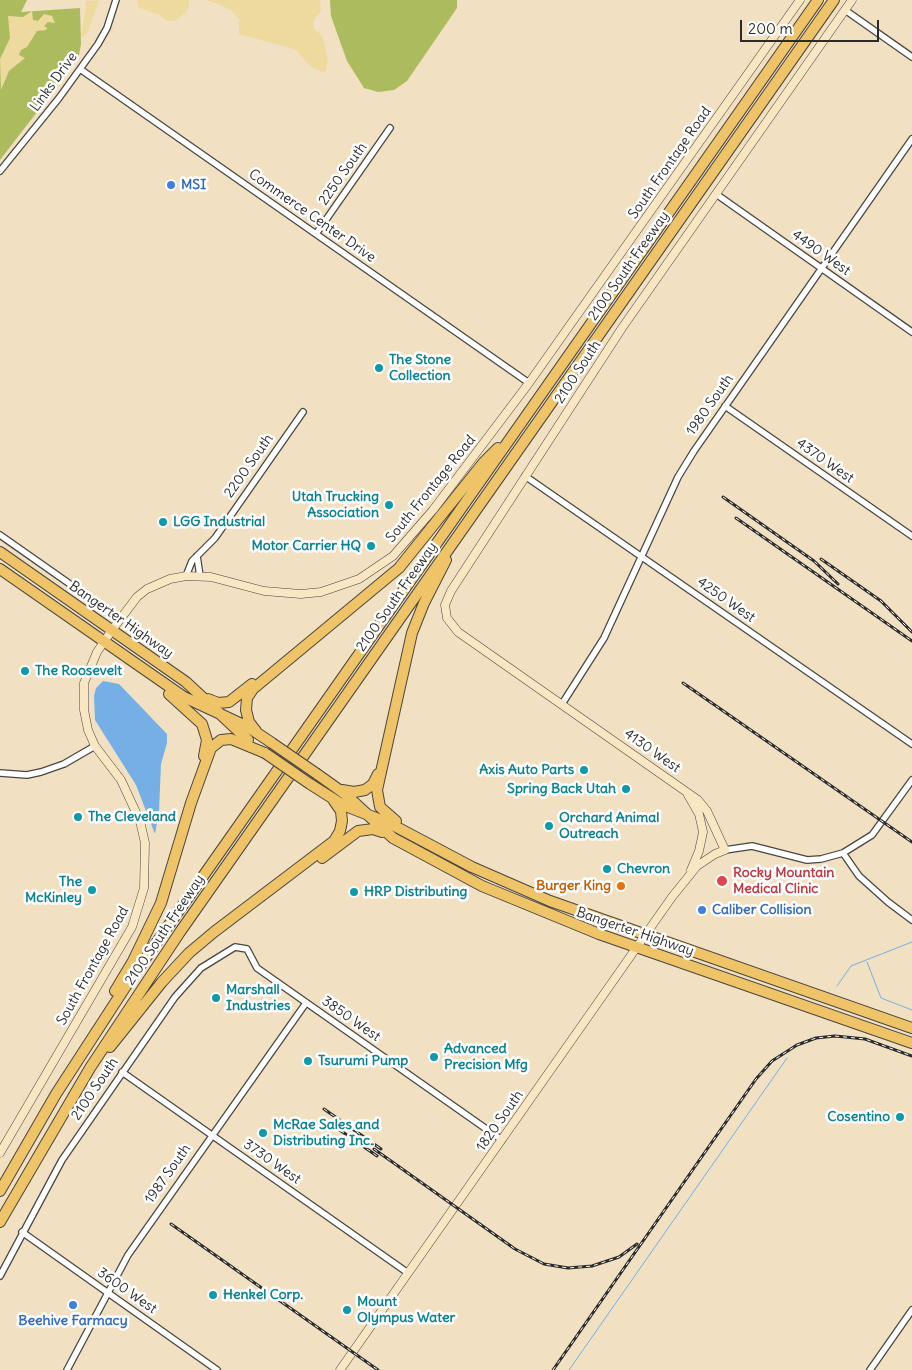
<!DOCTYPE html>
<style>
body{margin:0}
#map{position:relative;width:912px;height:1370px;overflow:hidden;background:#f1e0c1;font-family:Delius,sans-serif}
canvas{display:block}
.scale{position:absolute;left:740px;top:20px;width:139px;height:22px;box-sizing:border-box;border:2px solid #2b2b2b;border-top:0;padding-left:6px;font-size:15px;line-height:18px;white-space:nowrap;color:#2b2b2b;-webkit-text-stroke:4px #fff;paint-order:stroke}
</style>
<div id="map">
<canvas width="912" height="1370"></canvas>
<div class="scale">200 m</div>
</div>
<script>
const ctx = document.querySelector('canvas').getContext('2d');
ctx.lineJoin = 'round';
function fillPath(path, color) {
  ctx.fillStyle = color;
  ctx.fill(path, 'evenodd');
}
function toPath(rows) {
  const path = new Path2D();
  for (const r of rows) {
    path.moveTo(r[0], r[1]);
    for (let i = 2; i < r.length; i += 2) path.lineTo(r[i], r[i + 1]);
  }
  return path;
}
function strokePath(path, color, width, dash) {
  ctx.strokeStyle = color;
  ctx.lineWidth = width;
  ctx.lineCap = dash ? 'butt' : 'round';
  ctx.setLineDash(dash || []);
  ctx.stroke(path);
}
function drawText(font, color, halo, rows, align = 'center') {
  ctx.font = font + ' Delius,sans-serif';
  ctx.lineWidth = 5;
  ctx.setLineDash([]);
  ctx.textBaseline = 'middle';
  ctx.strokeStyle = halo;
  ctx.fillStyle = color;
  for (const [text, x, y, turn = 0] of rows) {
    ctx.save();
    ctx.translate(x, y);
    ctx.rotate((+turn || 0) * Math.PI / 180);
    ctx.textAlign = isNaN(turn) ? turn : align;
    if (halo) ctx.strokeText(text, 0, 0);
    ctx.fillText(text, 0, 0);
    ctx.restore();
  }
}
const green = toPath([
 [0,0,27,0,21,12,80,8,81,44,79,55,57,86,0,160],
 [330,0,457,0,457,8,407,81,394,90,378,92,364,88,347,61,331,16]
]);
const sand = toPath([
 [99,0,88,31,83,37,81,36,86,9,85,1],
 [137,0,189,0,189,5,187,11,176,20,167,21,159,15,138,7],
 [205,0,320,0,321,10,314,21,314,28,322,36,325,46,328,61,326,71,322,72,310,66,296,50,290,48,239,34,239,19,232,11,219,4],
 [32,11,33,20,38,21,44,14,52,16,55,23,48,22,44,26,47,28,46,30,37,31,27,47,21,50,19,55,25,58,9,71,1,90,0,59,10,38,8,16,23,17]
]);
const water = toPath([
 [103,681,119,684,167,734,167,743,161,764,159,811,155,834,136,785,95,720,94,696,96,688]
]);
const stream = toPath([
 [867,962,881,998,912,1010],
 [837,986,851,966,912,942],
 [569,1370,787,1058]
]);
const street = toPath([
 [845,10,912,57],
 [80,69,529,383],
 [0,171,59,98,98,44,107,28,116,0],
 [716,194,912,332],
 [316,234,390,128],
 [725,406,912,536],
 [525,476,912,744],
 [0,535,87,596],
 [197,556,200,576],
 [186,576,192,561,215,538,303,412],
 [562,704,604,638,678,477,694,451,912,139],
 [0,773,27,775,41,772,64,764,95,746],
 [725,850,752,846,807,860,821,859,843,853,872,835,912,780],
 [843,853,859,876,888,902,912,920],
 [122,1072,408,1273],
 [22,1232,217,1370],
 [0,1276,62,1160,175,997,201,968,235,947,247,949,257,968,502,1140],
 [67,1370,128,1255,306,1003],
 [870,1370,912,1310]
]);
const secondary = toPath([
 [688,795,699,814,703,832,699,851,691,870],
 [0,1153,132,927,144,888,145,843,140,821,121,780,95,746,88,730,84,710,84,683,97,652,112,630,137,597,147,589,170,579,186,576,211,577,264,591,301,594,321,592,359,579,393,556,433,510,529,383,800,0],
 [340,1370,672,897,697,866,715,854,725,850,707,811,698,800,458,632,447,618,445,605,451,591,622,328,852,0]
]);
const highway = toPath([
 [0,552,186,682,248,740],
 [0,569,184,697,248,727,272,743],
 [169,694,202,724,207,740,204,756],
 [208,699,218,703,229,702,252,684],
 [256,731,249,722,246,710,247,698,253,689,399,568,484,462,498,448],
 [317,774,345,794,393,838,482,886,599,934,912,1043],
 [310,784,343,805,389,823,472,867,550,901,912,1028],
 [342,790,354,792,365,790,373,784,378,774],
 [396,821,380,807,377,790,412,633,424,603,446,560],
 [322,858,358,831,373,829,382,832],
 [115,991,133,961,161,903,191,803,211,748,221,740,231,739,265,753],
 [110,1047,162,982,189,953,214,932,334,841,340,831,342,821,341,811,334,801],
 [0,1191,56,1094,126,986,818,0],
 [0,1222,90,1068,180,932,834,0]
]);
const rail = toPath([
 [723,497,814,561,838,584],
 [736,518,912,641],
 [821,559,881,601,912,632],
 [683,683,912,842],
 [324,1109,381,1149],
 [334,1126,377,1156],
 [374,1149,515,1249,544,1264,568,1268,592,1266,619,1257,637,1244],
 [171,1224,378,1370],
 [553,1370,756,1079,772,1061,797,1045,816,1038,835,1036,865,1039,912,1056]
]);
const highwayBridge = toPath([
 [272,743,317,774],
 [265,753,310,784]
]);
const markers = [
 [171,185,5,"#3f7fe0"],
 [379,368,5,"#0f9aa8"],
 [389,505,5,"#0f9aa8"],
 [163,522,5,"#0f9aa8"],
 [371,546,5,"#0f9aa8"],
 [25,671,5,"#0f9aa8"],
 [584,770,5,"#0f9aa8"],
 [626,789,5,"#0f9aa8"],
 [78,817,5,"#0f9aa8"],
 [549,826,5,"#0f9aa8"],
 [607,869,5,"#0f9aa8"],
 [722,881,6,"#e0444e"],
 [621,886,5,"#e8710a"],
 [92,890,5,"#0f9aa8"],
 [354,892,5,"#0f9aa8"],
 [702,910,5,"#3f7fe0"],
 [216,998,5,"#0f9aa8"],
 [434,1057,5,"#0f9aa8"],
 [308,1061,5,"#0f9aa8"],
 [900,1117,5,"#0f9aa8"],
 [263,1133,5,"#0f9aa8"],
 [213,1295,5,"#0f9aa8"],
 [73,1305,5,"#3f7fe0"],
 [347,1310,5,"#0f9aa8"]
];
const streetNames = [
 ["Links Drive",54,82,-54],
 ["South Frontage Road",670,163,-55],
 ["2250 South",343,174,-55],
 ["Commerce Center Drive",312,216,35],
 ["4490 West",821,253,35],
 ["2100 South Freeway",629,266,-55],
 ["2100 South",578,372,-57],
 ["1980 South",710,405,-55],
 ["4370 West",825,461,35],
 ["2200 South",249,466,-55],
 ["South Frontage Road",431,489,-51],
 ["2100 South Freeway",397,597,-55],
 ["4250 West",726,600,35],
 ["Bangerter Highway",121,620,35],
 ["4130 West",652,751,35],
 ["2100 South Freeway",165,930,-56],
 ["Bangerter Highway",635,932,19],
 ["South Frontage Road",93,966,-61],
 ["3850 West",351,1019,35],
 ["2100 South",95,1089,-56],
 ["1820 South",500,1121,-55],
 ["3730 West",272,1162,35],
 ["1987 South",168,1174,-55],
 ["3600 West",127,1291,35]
];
const shopNames = [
 ["MSI",181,185],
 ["Caliber Collision",712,910],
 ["Beehive Farmacy",73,1321,"center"]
];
const cultureNames = [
 ["The Stone",389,360],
 ["Collection",389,376],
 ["Utah Trucking",379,497,"right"],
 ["Association",379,513,"right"],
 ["LGG Industrial",173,522],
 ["Motor Carrier HQ",361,546,"right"],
 ["The Roosevelt",35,671],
 ["Axis Auto Parts",574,770,"right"],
 ["Spring Back Utah",616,789,"right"],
 ["The Cleveland",88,817],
 ["Orchard Animal",559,818],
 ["Outreach",559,834],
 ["Chevron",617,869],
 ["The",82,882,"right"],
 ["McKinley",82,898,"right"],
 ["HRP Distributing",364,892],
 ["Marshall",226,990],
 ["Industries",226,1006],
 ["Advanced",444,1049],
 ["Precision Mfg",444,1065],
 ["Tsurumi Pump",318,1061],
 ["Cosentino",890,1117,"right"],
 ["McRae Sales and",273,1125],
 ["Distributing Inc.",273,1141],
 ["Henkel Corp.",223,1295],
 ["Mount",357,1302],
 ["Olympus Water",357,1318]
];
const healthNames = [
 ["Rocky Mountain",733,873],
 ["Medical Clinic",733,889]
];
const foodNames = [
 ["Burger King",611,886]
];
fillPath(green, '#acbb5e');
fillPath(sand, '#eeda9e');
fillPath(water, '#75afe6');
strokePath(stream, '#75afe6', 1);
strokePath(street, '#494642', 8);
strokePath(secondary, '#494642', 9);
strokePath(highway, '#494642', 12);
strokePath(street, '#fff', 5.5);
strokePath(secondary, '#f9e7c3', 8);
strokePath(highway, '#efc469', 10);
strokePath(rail, '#2b2b2b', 3);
strokePath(rail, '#fff', 1, [4]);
strokePath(highwayBridge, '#494642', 12, []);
strokePath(highwayBridge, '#efc469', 10);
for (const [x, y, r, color] of markers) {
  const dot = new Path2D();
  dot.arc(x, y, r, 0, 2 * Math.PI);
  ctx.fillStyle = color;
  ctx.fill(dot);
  strokePath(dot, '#fff', 2);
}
drawText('14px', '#2b2b2b', '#fff', streetNames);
drawText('bold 14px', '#366cbe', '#fff', shopNames, 'left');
drawText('bold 14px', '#0d838f', '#fff', cultureNames, 'left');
drawText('bold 14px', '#be3a42', '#fff', healthNames, 'left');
drawText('bold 14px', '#c56008', '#fff', foodNames, 'right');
</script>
